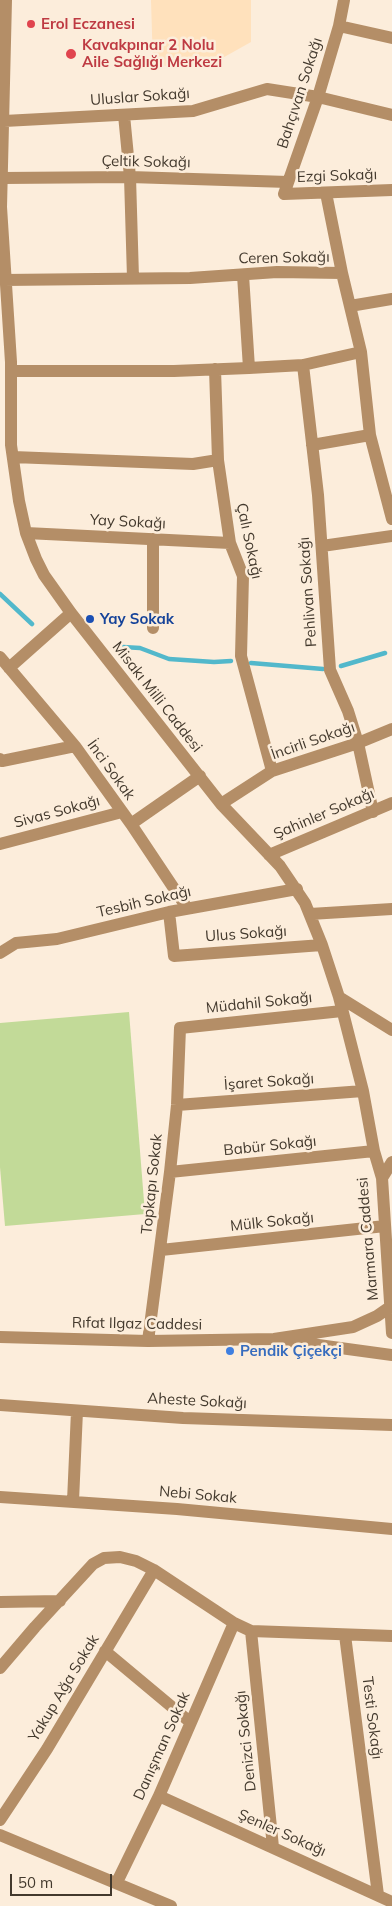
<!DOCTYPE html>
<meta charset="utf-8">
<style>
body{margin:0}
#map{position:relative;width:392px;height:1906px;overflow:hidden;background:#fceddb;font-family:Mulish,sans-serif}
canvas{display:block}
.scale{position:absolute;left:10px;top:1874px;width:102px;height:22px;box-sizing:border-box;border:2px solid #43392d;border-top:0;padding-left:6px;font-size:15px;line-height:18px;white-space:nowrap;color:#43392d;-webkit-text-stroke:4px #fceddb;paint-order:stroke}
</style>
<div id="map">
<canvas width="392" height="1906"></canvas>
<div class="scale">50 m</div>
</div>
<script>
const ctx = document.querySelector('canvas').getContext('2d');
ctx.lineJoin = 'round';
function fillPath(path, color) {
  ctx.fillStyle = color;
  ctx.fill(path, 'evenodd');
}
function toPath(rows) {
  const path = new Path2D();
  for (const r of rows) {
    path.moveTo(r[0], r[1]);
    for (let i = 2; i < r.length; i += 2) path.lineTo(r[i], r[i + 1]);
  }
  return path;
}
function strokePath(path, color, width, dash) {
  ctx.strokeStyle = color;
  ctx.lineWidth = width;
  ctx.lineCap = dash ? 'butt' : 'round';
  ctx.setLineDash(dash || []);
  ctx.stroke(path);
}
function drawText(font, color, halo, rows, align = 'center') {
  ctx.font = font + ' Mulish,sans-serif';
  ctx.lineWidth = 5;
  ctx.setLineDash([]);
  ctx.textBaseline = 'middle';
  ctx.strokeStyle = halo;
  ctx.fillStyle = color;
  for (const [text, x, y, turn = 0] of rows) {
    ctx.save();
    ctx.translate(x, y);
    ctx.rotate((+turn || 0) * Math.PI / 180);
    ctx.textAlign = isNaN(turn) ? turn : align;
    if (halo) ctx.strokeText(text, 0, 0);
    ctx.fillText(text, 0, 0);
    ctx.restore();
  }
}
const built = toPath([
 [151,0,251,0,251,42,210,65,153,66]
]);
const green = toPath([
 [129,1012,145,1214,5,1226,0,1167,0,1023]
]);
const stream = toPath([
 [0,594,32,624],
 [123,647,140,648,169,659,214,662,231,661],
 [251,663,323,669],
 [341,666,385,653]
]);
const minor = toPath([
 [6,0,1,207,11,362,11,445,19,501,26,533,36,559,44,575,71,613,221,804,280,866,305,903,322,945,339,997,363,1091,374,1151,382,1178,392,1333],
 [344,0,339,26,318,97,284,194,392,190],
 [339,26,392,38],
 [124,115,130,177,133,278],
 [4,121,193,111,267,89,318,97,392,115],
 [3,178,130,177,288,182],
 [326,193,342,273],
 [243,275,249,368,303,365,361,352],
 [4,280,190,278,277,272,342,273,361,352,370,435,392,519],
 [350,306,392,299],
 [303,365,318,495,330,670,348,711,358,743,373,812],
 [215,369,218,460,230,543,243,576,241,656,272,771],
 [11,371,174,371,249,368],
 [312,445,370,435],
 [13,457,193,464,218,460],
 [26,533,230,543],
 [322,546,392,536],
 [153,628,153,539],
 [0,657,75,746,131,824,187,908],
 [9,668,71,613],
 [0,759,2,761,75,746],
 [221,804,272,771,358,743,392,729],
 [131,824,200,776],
 [0,844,122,812],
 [269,855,392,803],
 [169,912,174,956,322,945],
 [310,914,392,909],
 [0,953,16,943,57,939,169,912,297,889],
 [339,997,392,1030],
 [177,1105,363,1091],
 [170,1172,374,1151],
 [382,1178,392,1162],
 [161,1250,385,1226],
 [0,1337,148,1341,274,1339,353,1327,377,1316,390,1307],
 [148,1341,170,1172,177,1105,180,1028,342,1011],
 [289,1341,392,1355],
 [0,1405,183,1418,392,1425],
 [0,1497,177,1509,392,1529],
 [73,1501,77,1411],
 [0,1602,60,1601],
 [251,1631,273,1847],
 [345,1635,378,1895],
 [105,1651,190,1722],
 [0,1668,35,1627,93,1564,104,1558,120,1557,136,1561,154,1570,234,1623,251,1631,392,1636],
 [159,1796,392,1902],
 [0,1820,47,1749,154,1570],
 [0,1835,171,1906],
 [117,1882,159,1796,234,1623]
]);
const markers = [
 [31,24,5,"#e0444e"],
 [71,54,6,"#e0444e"],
 [90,619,5,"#1a4fb4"],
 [230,1351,5,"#3f7fe0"]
];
const healthNames = [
 ["Erol Eczanesi",41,24],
 ["Kavakpınar 2 Nolu",82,45],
 ["Aile Sağlığı Merkezi",82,62]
];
const streetNames = [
 ["Bahçıvan Sokağı",300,93,-72],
 ["Uluslar Sokağı",140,97,-4],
 ["Çeltik Sokağı",146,162,1],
 ["Ezgi Sokağı",337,176,-2],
 ["Ceren Sokağı",284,258,-1],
 ["Yay Sokağı",128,522,3],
 ["Çalı Sokağı",249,541,78],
 ["Pehlivan Sokağı",308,592,-94],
 ["Misakı Milli Caddesi",157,697,52],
 ["İncirli Sokağı",313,741,-19],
 ["İnci Sokak",111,770,54],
 ["Sivas Sokağı",57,812,-15],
 ["Şahinler Sokağı",324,814,-23],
 ["Tesbih Sokağı",144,902,-13],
 ["Ulus Sokağı",246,934,-4],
 ["Müdahil Sokağı",259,1003,-6],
 ["İşaret Sokağı",269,1082,-4],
 ["Babür Sokağı",270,1146,-6],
 ["Topkapı Sokak",152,1184,-84],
 ["Mülk Sokağı",272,1222,-6],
 ["Marmara Caddesi",368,1239,-95],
 ["Rıfat Ilgaz Caddesi",137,1324,1],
 ["Aheste Sokağı",197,1401,3],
 ["Nebi Sokak",198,1495,5],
 ["Yakup Ağa Sokak",64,1688,-59],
 ["Testi Sokağı",372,1718,83],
 ["Denizci Sokağı",246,1741,-96],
 ["Danışman Sokak",162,1746,-66],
 ["Şenler Sokağı",282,1833,24]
];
const transitNames = [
 ["Yay Sokak",100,619]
];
const shopNames = [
 ["Pendik Çiçekçi",240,1351]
];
fillPath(built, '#ffe1bc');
fillPath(green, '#c2da98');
strokePath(stream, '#52b8cb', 4.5);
strokePath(minor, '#b48e67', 12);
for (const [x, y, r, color] of markers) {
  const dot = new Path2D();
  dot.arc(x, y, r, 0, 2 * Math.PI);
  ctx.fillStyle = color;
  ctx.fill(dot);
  strokePath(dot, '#fceddb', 2);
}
drawText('bold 15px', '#be3a42', '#fceddb', healthNames, 'left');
drawText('15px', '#43392d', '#fceddb', streetNames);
drawText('bold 15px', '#164399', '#fceddb', transitNames, 'left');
drawText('bold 15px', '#366cbe', '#fceddb', shopNames, 'left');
</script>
